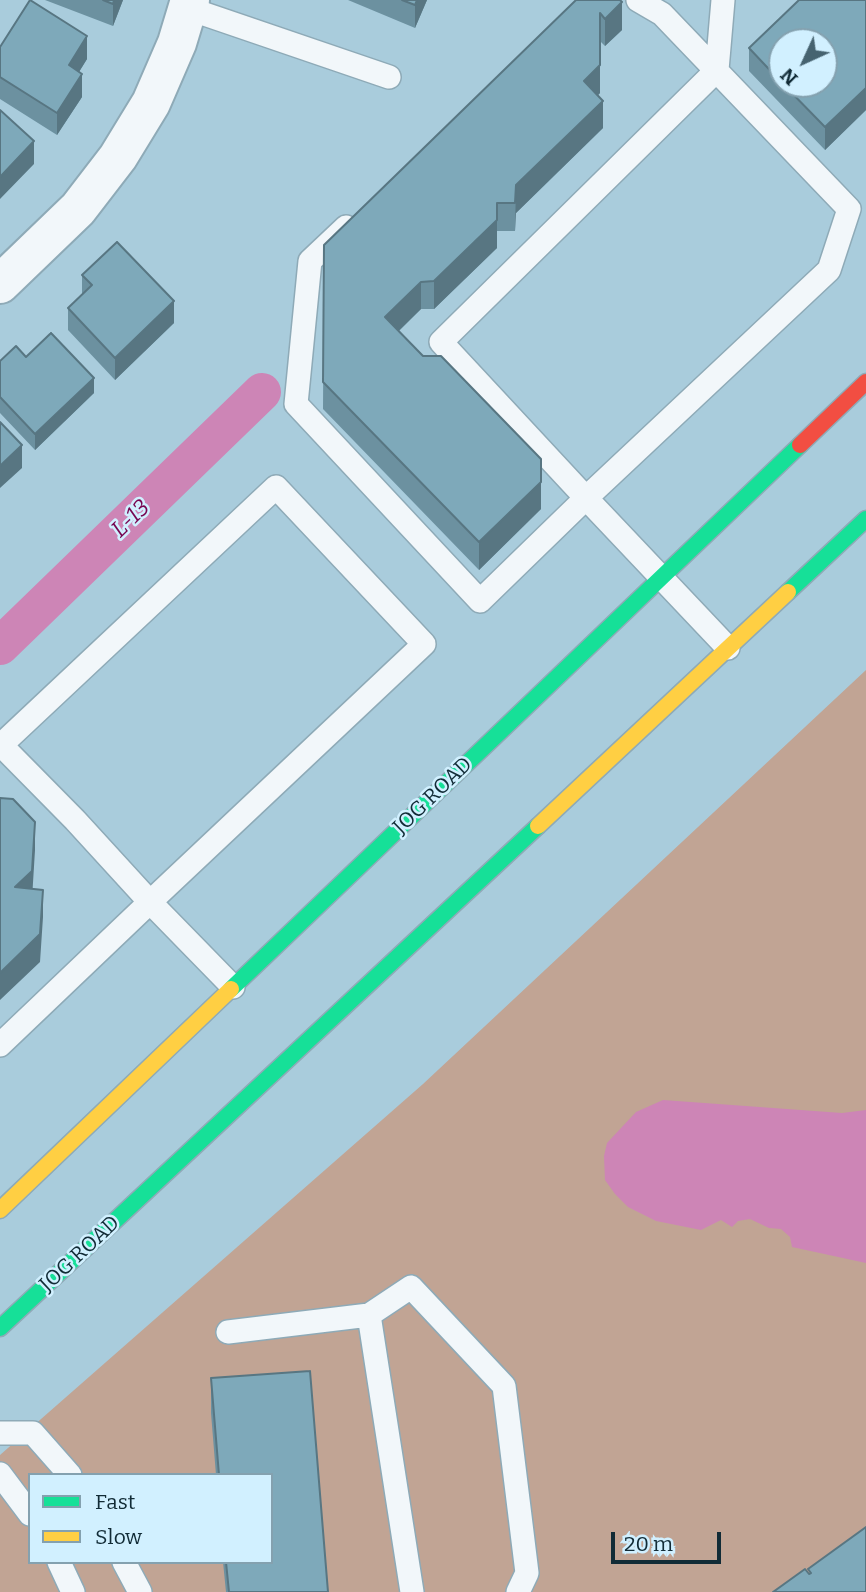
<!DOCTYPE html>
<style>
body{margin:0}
#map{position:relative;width:866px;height:1592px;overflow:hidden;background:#a9ccdc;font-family:Bitter,serif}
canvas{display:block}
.legend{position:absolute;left:28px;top:1473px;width:245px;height:91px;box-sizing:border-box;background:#d1f0ff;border:2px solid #84a1af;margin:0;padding:9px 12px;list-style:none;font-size:21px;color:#112b36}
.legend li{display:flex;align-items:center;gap:14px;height:35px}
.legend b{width:35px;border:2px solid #84a1af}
.north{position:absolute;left:768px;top:28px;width:70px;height:70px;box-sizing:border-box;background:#d1f0ff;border:2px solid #84a1af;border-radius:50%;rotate:225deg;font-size:19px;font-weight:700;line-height:28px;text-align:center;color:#112b36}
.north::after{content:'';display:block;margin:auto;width:24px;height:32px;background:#466370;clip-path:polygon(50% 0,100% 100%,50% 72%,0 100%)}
.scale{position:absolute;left:611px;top:1532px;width:110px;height:32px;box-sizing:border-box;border:4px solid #112b36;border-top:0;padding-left:9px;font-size:21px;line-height:24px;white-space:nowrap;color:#112b36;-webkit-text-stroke:5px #d1f0ff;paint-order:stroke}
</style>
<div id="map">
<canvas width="866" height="1592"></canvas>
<ul class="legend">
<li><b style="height:9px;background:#16e098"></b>Fast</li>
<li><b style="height:9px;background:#ffcf43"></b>Slow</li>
</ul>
<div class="north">N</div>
<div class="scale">20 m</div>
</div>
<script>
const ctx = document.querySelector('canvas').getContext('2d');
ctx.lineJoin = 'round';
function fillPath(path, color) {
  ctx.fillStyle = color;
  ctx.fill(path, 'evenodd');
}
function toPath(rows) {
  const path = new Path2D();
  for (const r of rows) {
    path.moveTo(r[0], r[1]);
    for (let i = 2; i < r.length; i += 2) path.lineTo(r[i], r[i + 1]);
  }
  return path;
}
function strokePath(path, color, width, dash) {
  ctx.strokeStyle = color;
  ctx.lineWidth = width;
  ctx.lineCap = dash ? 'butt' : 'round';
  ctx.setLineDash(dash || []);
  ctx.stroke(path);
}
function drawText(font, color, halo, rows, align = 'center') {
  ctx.font = font + ' Bitter,serif';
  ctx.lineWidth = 5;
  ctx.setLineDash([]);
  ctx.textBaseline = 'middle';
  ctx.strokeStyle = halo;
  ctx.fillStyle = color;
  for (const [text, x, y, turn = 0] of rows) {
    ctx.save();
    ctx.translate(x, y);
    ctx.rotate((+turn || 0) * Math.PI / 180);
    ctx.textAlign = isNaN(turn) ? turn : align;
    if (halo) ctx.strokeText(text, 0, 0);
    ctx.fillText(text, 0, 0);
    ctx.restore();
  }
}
const green = toPath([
 [866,670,866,1533,789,1592,0,1592,0,1455,423,1084],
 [30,1475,271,1475,271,1562,30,1562]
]);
const water = toPath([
 [663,1100,842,1113,866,1110,866,1263,792,1247,790,1237,781,1229,769,1228,750,1219,738,1221,732,1227,721,1220,701,1230,656,1221,628,1207,615,1194,605,1180,604,1156,607,1143,636,1112]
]);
const canal = toPath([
 [0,646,262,392]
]);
const lane = toPath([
 [638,0,662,14,849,209,829,270,586,498,728,648],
 [187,8,389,77],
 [346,227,310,261,296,404,480,601,586,498,441,342,717,70,723,0],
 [276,487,424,644,150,902,75,820,1,745,276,487],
 [0,1045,150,902,233,987],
 [228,1332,369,1315],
 [0,1433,33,1433,70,1475],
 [0,1474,30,1514],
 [59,1562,73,1592],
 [124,1562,140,1592],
 [412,1592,369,1315,411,1287,504,1386,527,1573,518,1592]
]);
const street = toPath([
 [0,284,78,209,118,157,151,103,177,43,190,0]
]);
const fast = toPath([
 [788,592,866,519],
 [231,989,800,445],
 [0,1328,538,826]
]);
const slow = toPath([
 [538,826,788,592],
 [0,1210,231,989]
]);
const jam = toPath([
 [800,445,866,382]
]);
const wall = toPath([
 [45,0,123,0,113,26],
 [348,0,427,0,415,28],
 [576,0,620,0,622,30,605,46,600,41,600,93,598,95,603,128,516,213,515,231,497,231,497,248,434,309,421,309,399,331,541,509,479,570,323,409,324,245],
 [866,0,866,110,825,150,749,71,749,48],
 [782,42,824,84,782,84],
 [0,47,87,59,79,72,82,97,57,135,0,99],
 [82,275,174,323,115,380,68,330,68,308,82,294],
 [26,357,94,393,35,450,0,413,0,361],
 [310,1371,328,1592,226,1592,223,1562,271,1562,271,1475,216,1475,211,1413,211,1378]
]);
const shadedWall = toPath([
 [114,0,123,0,113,26,113,4],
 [417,0,427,0,415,28,415,5],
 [622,2,622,30,605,46,605,19],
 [87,36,87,59,69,88,69,65],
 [600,65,600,93,584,109,584,81],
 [82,74,82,97,57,135,57,113],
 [866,88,866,110,825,150,825,127],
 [603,101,603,128,516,213,515,231,516,185],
 [34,141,34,164,0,199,0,177],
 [497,220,497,248,434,309,434,281],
 [421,282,421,309,385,344,385,317],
 [174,301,174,323,115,380,115,358],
 [94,378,94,393,35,450,35,434],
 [22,445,22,468,0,488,0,466],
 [541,482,541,509,479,570,479,542],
 [35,822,35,850,32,899,15,887],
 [43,890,43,917,40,962,0,1000,0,973]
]);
const building = toPath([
 [30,0,87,36,69,65,82,74,57,113,0,77,0,47,30,0],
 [103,0,114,0,113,4,103,0],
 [402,0,417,0,415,5,402,0],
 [576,0,620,0,622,2,605,19,600,13,600,65,584,81,603,101,516,185,515,203,497,203,497,220,434,281,421,282,385,317,423,356,441,356,541,459,541,482,479,542,323,382,324,245,576,0],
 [799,0,866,0,866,88,825,127,783,84,824,84,824,42,782,42,782,83,749,48,799,0],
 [0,110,34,141,0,177,0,110],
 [117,242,174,301,115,358,68,308,92,285,82,275,117,242],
 [51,333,94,378,35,434,0,397,0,361,16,346,26,357,51,333],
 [0,422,22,445,0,466,0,422],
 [0,798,13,799,35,822,32,871,15,887,43,890,40,934,0,973,0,798],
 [310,1371,328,1592,229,1592,226,1562,271,1562,271,1475,219,1475,211,1378,310,1371],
 [866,1527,866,1592,773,1592,805,1569,809,1574,811,1573,808,1569,866,1527]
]);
const streetNames = [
 ["JOG ROAD",433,796,-44],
 ["JOG ROAD",80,1254,-43]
];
const waterNames = [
 ["L-13",131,519,-44]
];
fillPath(green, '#c1a494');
fillPath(water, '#cd85b6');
strokePath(canal, '#cd85b6', 38);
strokePath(lane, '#8eaab7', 26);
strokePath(street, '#8eaab7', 42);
strokePath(fast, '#8eaab7', 19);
strokePath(slow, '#8eaab7', 19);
strokePath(jam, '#8eaab7', 19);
strokePath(lane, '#f2f7fa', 23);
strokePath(street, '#f2f7fa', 38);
strokePath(fast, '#16e098', 16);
strokePath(slow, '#ffcf43', 16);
strokePath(jam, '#f24e42', 16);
fillPath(wall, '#6c91a0');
fillPath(shadedWall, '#587682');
fillPath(building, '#7ea9ba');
strokePath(building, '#587682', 2);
drawText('21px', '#112b36', '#d1f0ff', streetNames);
drawText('italic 23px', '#770550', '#d1f0ff', waterNames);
</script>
